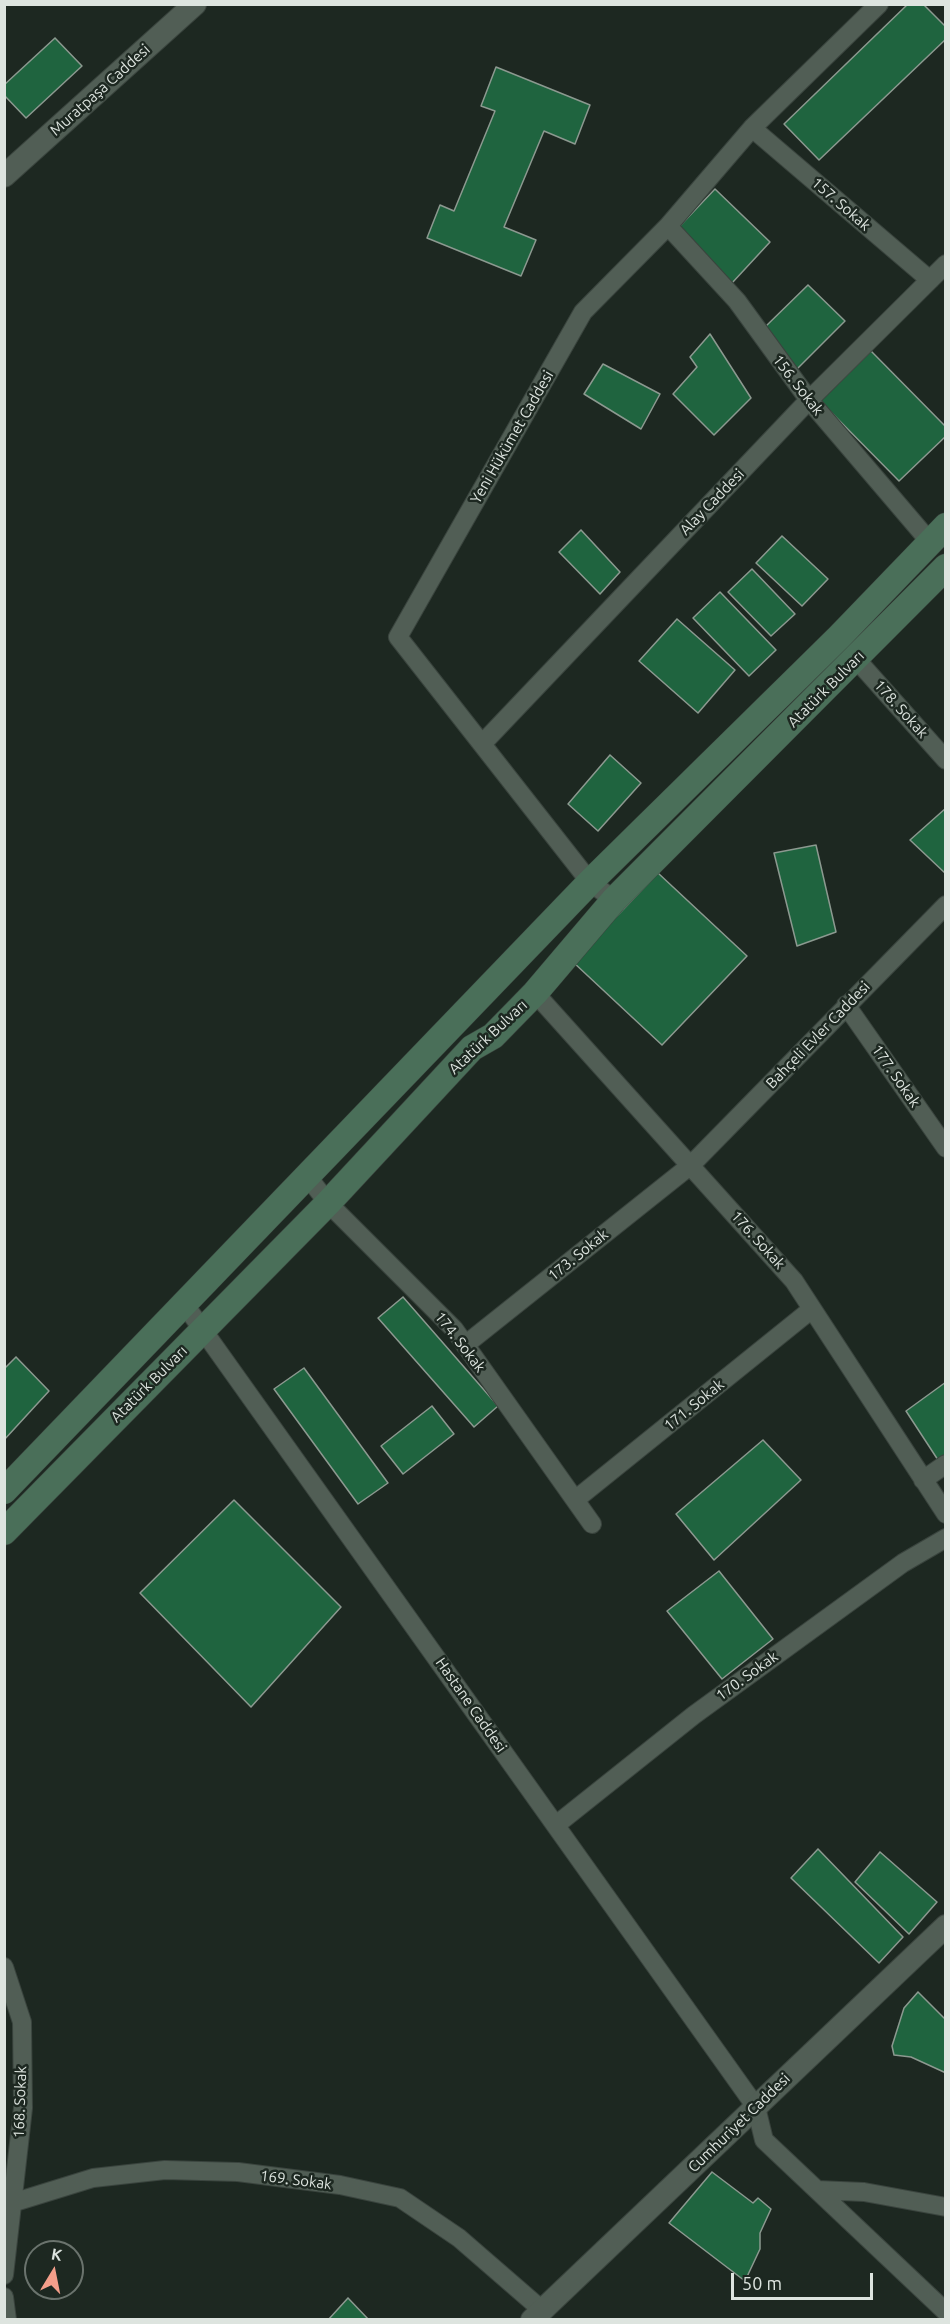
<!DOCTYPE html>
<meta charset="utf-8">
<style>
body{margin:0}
#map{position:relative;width:950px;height:2324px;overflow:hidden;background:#1d2821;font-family:Ubuntu,sans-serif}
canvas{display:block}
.frame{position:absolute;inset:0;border:6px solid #dde4df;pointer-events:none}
.north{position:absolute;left:24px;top:2240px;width:60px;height:60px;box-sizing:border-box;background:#1d2821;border:2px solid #6a736d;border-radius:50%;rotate:10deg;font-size:16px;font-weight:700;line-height:24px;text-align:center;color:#dde4df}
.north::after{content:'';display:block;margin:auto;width:21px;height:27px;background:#f49e8a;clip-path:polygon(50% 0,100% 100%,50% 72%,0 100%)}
.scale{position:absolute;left:731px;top:2273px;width:142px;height:27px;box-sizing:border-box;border:3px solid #dde4df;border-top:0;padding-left:8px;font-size:18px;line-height:21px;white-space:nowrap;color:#dde4df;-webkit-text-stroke:4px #1d2821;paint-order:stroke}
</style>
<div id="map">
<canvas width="950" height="2324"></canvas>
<div class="frame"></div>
<div class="north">K</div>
<div class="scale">50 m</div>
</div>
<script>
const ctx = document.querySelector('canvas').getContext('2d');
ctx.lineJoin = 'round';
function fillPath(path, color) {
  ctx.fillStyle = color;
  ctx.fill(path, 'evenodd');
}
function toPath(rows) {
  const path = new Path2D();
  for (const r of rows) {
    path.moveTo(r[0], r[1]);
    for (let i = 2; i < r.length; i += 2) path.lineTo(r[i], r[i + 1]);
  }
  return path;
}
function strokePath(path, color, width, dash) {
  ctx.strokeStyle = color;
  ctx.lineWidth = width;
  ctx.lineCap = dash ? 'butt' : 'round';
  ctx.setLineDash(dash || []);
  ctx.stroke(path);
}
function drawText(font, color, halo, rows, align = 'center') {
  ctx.font = font + ' Ubuntu,sans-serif';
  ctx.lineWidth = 5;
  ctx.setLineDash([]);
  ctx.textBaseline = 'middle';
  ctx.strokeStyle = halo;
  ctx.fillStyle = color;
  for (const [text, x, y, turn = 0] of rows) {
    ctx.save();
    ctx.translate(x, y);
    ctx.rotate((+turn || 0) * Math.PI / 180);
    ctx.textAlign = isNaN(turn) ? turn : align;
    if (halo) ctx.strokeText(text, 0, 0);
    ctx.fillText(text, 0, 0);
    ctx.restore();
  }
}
const building = toPath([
 [908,4,923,4,946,27,946,39,819,160,784,124,908,4],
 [55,38,82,66,26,118,4,95,4,85,55,38],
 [496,67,590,105,575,144,544,131,504,227,536,240,521,276,427,238,440,205,454,211,495,111,481,106,496,67],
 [715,189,770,242,732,283,676,230,715,189],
 [808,285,845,321,793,373,764,328,808,285],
 [710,334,751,398,714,435,673,394,697,367,690,357,710,334],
 [871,351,946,427,946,436,899,481,820,401,871,351],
 [603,364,660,394,641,429,584,394,603,364],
 [581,530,620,572,600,594,559,552,581,530],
 [782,536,828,579,802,606,756,563,782,536],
 [752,569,795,614,771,636,728,592,752,569],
 [720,592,776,650,749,676,693,618,720,592],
 [677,619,735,670,698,713,639,661,677,619],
 [610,755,641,783,598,831,568,804,610,755],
 [946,808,946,874,910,840,946,808],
 [816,845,836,932,797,946,774,853,816,845],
 [658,873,747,956,662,1045,573,962,658,873],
 [403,1297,498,1406,474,1427,378,1318,403,1297],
 [16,1357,49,1391,4,1440,4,1369,16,1357],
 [304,1368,388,1483,358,1504,274,1389,304,1368],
 [946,1382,946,1454,938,1460,906,1411,946,1382],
 [432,1406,454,1434,403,1474,381,1446,432,1406],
 [763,1440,801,1480,714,1560,676,1514,763,1440],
 [234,1500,341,1607,251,1707,140,1593,234,1500],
 [719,1571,773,1639,722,1679,667,1611,719,1571],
 [818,1849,903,1937,879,1963,791,1878,818,1849],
 [880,1852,937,1902,909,1934,855,1882,880,1852],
 [918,1992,946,2020,946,2073,911,2057,894,2055,892,2046,904,2008,918,1992],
 [712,2172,753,2203,758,2198,771,2209,760,2233,760,2249,745,2281,669,2223,712,2172],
 [348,2298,369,2320,328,2320,348,2298]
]);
const minor = toPath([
 [752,128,930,280],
 [668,226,737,301,809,400,930,542],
 [856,659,946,760],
 [482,744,809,400,946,264],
 [614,900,590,882,398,637,583,312,668,226,752,128,879,4],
 [535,993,794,1281,946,1514],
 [846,1005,946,1148],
 [308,1177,328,1203,454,1329,592,1524],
 [185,1305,756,2107,764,2140,946,2312],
 [465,1345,691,1165,946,905],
 [923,1480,946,1464],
 [575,1500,812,1309],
 [556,1825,694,1715,903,1563,946,1538],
 [4,1967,22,2022,23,2108,4,2275],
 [817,2190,864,2192,946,2207],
 [12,2203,93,2178,165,2170,238,2172,340,2185,400,2198,459,2238,542,2310],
 [4,2297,7,2320]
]);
const tertiary = toPath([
 [4,176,195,4],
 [532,2320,946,1926]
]);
const secondary = toPath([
 [4,1491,590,882,839,637,946,526],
 [4,1532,328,1203,472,1048,493,1036,535,993,614,900,946,567]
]);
const streetNames = [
 ["Muratpaşa Caddesi",100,90,-42],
 ["157. Sokak",841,204,41],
 ["156. Sokak",798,385,52],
 ["Yeni Hükümet Caddesi",512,437,-60],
 ["Alay Caddesi",712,502,-46],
 ["Atatürk Bulvarı",826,689,-45],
 ["178. Sokak",901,709,48],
 ["Bahçeli Evler Caddesi",818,1035,-46],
 ["Atatürk Bulvarı",488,1037,-43],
 ["177. Sokak",896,1076,55],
 ["176. Sokak",758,1240,48],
 ["173. Sokak",578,1255,-39],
 ["174. Sokak",460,1342,52],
 ["Atatürk Bulvarı",149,1384,-45],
 ["171. Sokak",694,1405,-39],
 ["170. Sokak",747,1676,-36],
 ["Hastane Caddesi",471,1705,55],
 ["168. Sokak",20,2102,-88],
 ["Cumhuriyet Caddesi",739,2123,-44],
 ["169. Sokak",296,2180,7]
];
fillPath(building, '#1f643f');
strokePath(building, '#8c9990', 1.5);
strokePath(minor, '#3a443e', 20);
strokePath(tertiary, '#3a443e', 24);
strokePath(secondary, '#3a443e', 27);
strokePath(minor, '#515e55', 18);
strokePath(tertiary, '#515e55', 22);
strokePath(secondary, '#4a6f59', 26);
drawText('15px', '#dde4df', '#1d2821', streetNames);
</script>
